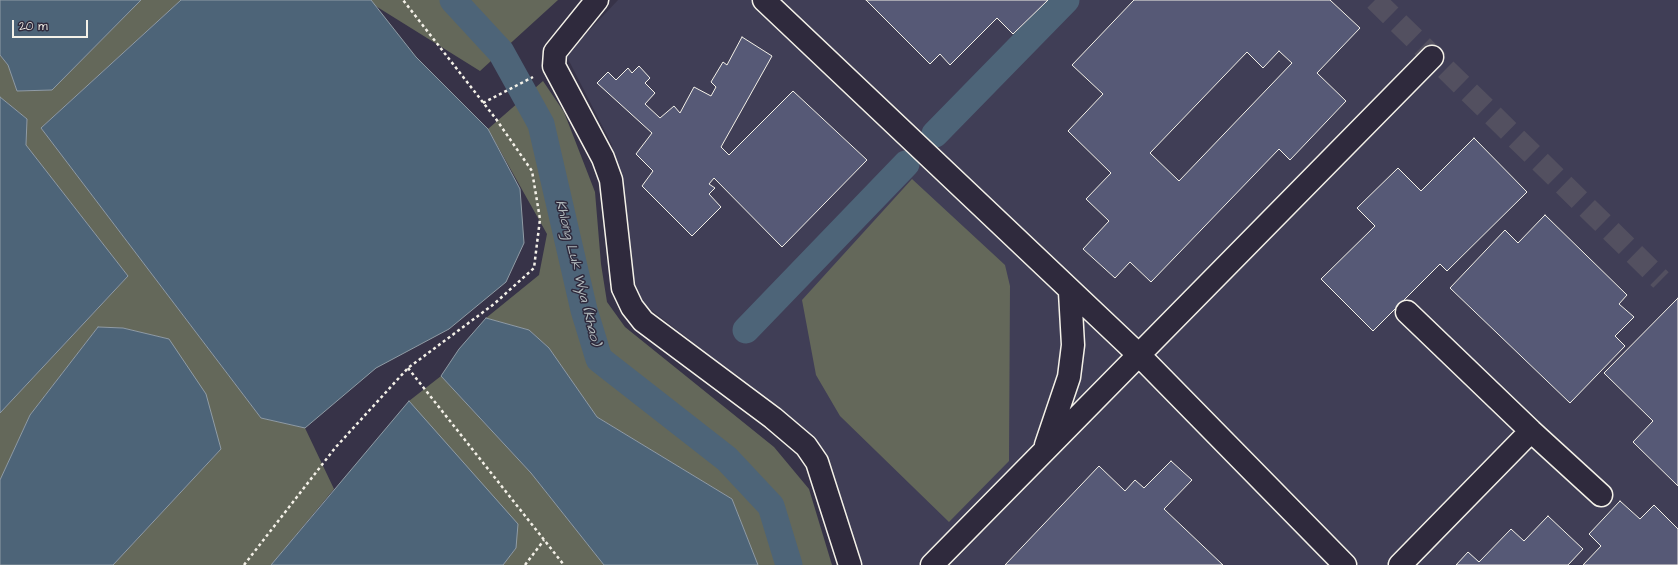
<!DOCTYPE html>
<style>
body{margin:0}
#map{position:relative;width:1678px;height:565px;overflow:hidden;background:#373348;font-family:"Architects Daughter",sans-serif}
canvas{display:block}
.scale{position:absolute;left:12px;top:20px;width:76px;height:18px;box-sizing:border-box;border:2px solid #f4f1e8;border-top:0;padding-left:5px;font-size:12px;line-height:14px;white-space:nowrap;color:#f4f1e8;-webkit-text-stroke:3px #2f2a3d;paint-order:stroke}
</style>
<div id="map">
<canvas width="1678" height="565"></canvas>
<div class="scale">20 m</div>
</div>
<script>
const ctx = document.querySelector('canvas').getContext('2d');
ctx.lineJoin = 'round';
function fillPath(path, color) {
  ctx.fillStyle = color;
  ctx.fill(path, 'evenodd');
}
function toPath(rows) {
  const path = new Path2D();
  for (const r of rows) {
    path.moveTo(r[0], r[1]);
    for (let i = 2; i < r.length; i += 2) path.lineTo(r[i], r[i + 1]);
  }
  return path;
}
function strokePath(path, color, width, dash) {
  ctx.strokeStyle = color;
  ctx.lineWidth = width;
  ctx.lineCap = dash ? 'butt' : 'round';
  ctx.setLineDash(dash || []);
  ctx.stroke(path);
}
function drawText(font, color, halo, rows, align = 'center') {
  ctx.font = font + ' "Architects Daughter",sans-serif';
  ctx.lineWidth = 3;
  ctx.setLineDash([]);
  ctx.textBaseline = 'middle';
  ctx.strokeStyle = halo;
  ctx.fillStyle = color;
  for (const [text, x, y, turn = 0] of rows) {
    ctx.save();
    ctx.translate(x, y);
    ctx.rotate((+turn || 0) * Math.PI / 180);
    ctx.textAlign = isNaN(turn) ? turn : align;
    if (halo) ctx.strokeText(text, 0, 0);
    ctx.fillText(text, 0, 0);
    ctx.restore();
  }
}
const built = toPath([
 [618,0,1678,0,1678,565,855,565,812,435,632,295,612,145,566,55]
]);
const green = toPath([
 [141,0,181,0,41,128,261,418,305,428,334,489,271,565,113,565,221,449,169,339,123,328,98,327,30,415,0,480,0,413,128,276,26,145,27,119,0,97,0,55,8,65,17,91,52,90],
 [371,0,558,0,480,71,374,5],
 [543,81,564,112,595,192,601,264,607,302,625,327,774,447,809,489,832,565,758,565,732,499,597,417,549,348,529,330,486,318,539,275,547,234,488,129],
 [912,179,1005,265,1010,286,1009,461,949,522,840,416,816,375,802,300],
 [441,376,531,473,604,565,503,565,516,548,409,401]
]);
const water = toPath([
 [0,0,141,0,52,90,17,91,8,65,0,55,0,0],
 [181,0,371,0,416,57,488,129,520,189,524,243,506,282,449,329,376,368,305,428,261,418,41,128,181,0],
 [0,97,27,119,26,145,128,276,0,413,0,97],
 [486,318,529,330,549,348,597,417,732,499,758,565,604,565,531,473,441,376,459,349,486,318],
 [98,327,123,328,169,339,206,394,221,449,113,565,0,565,0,480,30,415,98,327],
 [409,401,518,524,516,548,503,565,271,565,409,401]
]);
const canal = toPath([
 [453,0,501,52,541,124,584,310,599,359,727,459,771,506,789,565],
 [935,134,1066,0],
 [746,330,906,164]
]);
const building = toPath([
 [866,0,1048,0,1013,34,997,18,950,65,940,54,930,64,866,0],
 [1134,0,1330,0,1360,28,1317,73,1346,101,1290,160,1279,149,1151,282,1130,262,1115,278,1083,249,1109,221,1086,199,1111,173,1068,131,1103,94,1072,65,1134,0],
 [1279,51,1292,63,1179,181,1150,153,1247,52,1263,68,1279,51],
 [742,37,772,56,721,147,729,155,793,91,867,160,782,247,714,178,709,184,715,188,709,194,721,207,692,236,642,186,653,171,636,154,652,133,597,83,608,72,616,80,628,68,632,73,639,66,650,78,645,83,655,93,645,104,660,118,674,106,680,113,694,87,711,96,716,87,711,82,723,62,727,65,742,37],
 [1474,138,1527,192,1447,271,1440,264,1373,331,1321,279,1375,226,1357,208,1398,168,1421,191,1474,138],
 [1545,215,1627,295,1619,304,1634,317,1615,336,1625,346,1570,403,1450,288,1505,230,1518,243,1545,215],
 [1678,298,1678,486,1633,442,1653,421,1604,373,1678,298],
 [1171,461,1192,480,1164,509,1223,565,1005,565,1099,466,1125,491,1135,480,1144,488,1171,461],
 [1620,501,1640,519,1654,505,1678,529,1678,565,1583,565,1601,546,1589,534,1620,501],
 [1548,516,1583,549,1568,565,1456,565,1468,552,1479,562,1511,529,1524,541,1548,516]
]);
const minorTunnel = toPath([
 [1375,0,1661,280]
]);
const path = toPath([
 [483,103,533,77],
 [408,368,564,565],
 [244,565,335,448,408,368,494,304,534,268,540,219,532,171,496,119,403,0],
 [525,565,544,540]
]);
const minor = toPath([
 [597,0,555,52,554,66,603,158,611,180,623,288,632,307,643,321,773,418,806,446,817,462,850,565],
 [764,0,1139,355,1345,565],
 [1407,312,1531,431,1601,495],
 [1046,445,1069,377,1073,345,1070,292],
 [932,565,1432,57],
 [1400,565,1531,431]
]);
const waterNames = [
 ["Khlong Luk Wya (Khao)",577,273,76]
];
fillPath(built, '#403e56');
fillPath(green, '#64685a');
fillPath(water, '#4d6478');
strokePath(water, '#909ca5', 1);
strokePath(canal, '#4d6478', 27);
fillPath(building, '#565976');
strokePath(building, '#f4f1e8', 1);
strokePath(minorTunnel, '#535060', 22, [22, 11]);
strokePath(minor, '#f4f1e8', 25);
strokePath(path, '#f4f1e8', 2.5, [3, 3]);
strokePath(minor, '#2f2a3d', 22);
drawText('italic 14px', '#b1b9bb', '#2f2a3d', waterNames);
</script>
